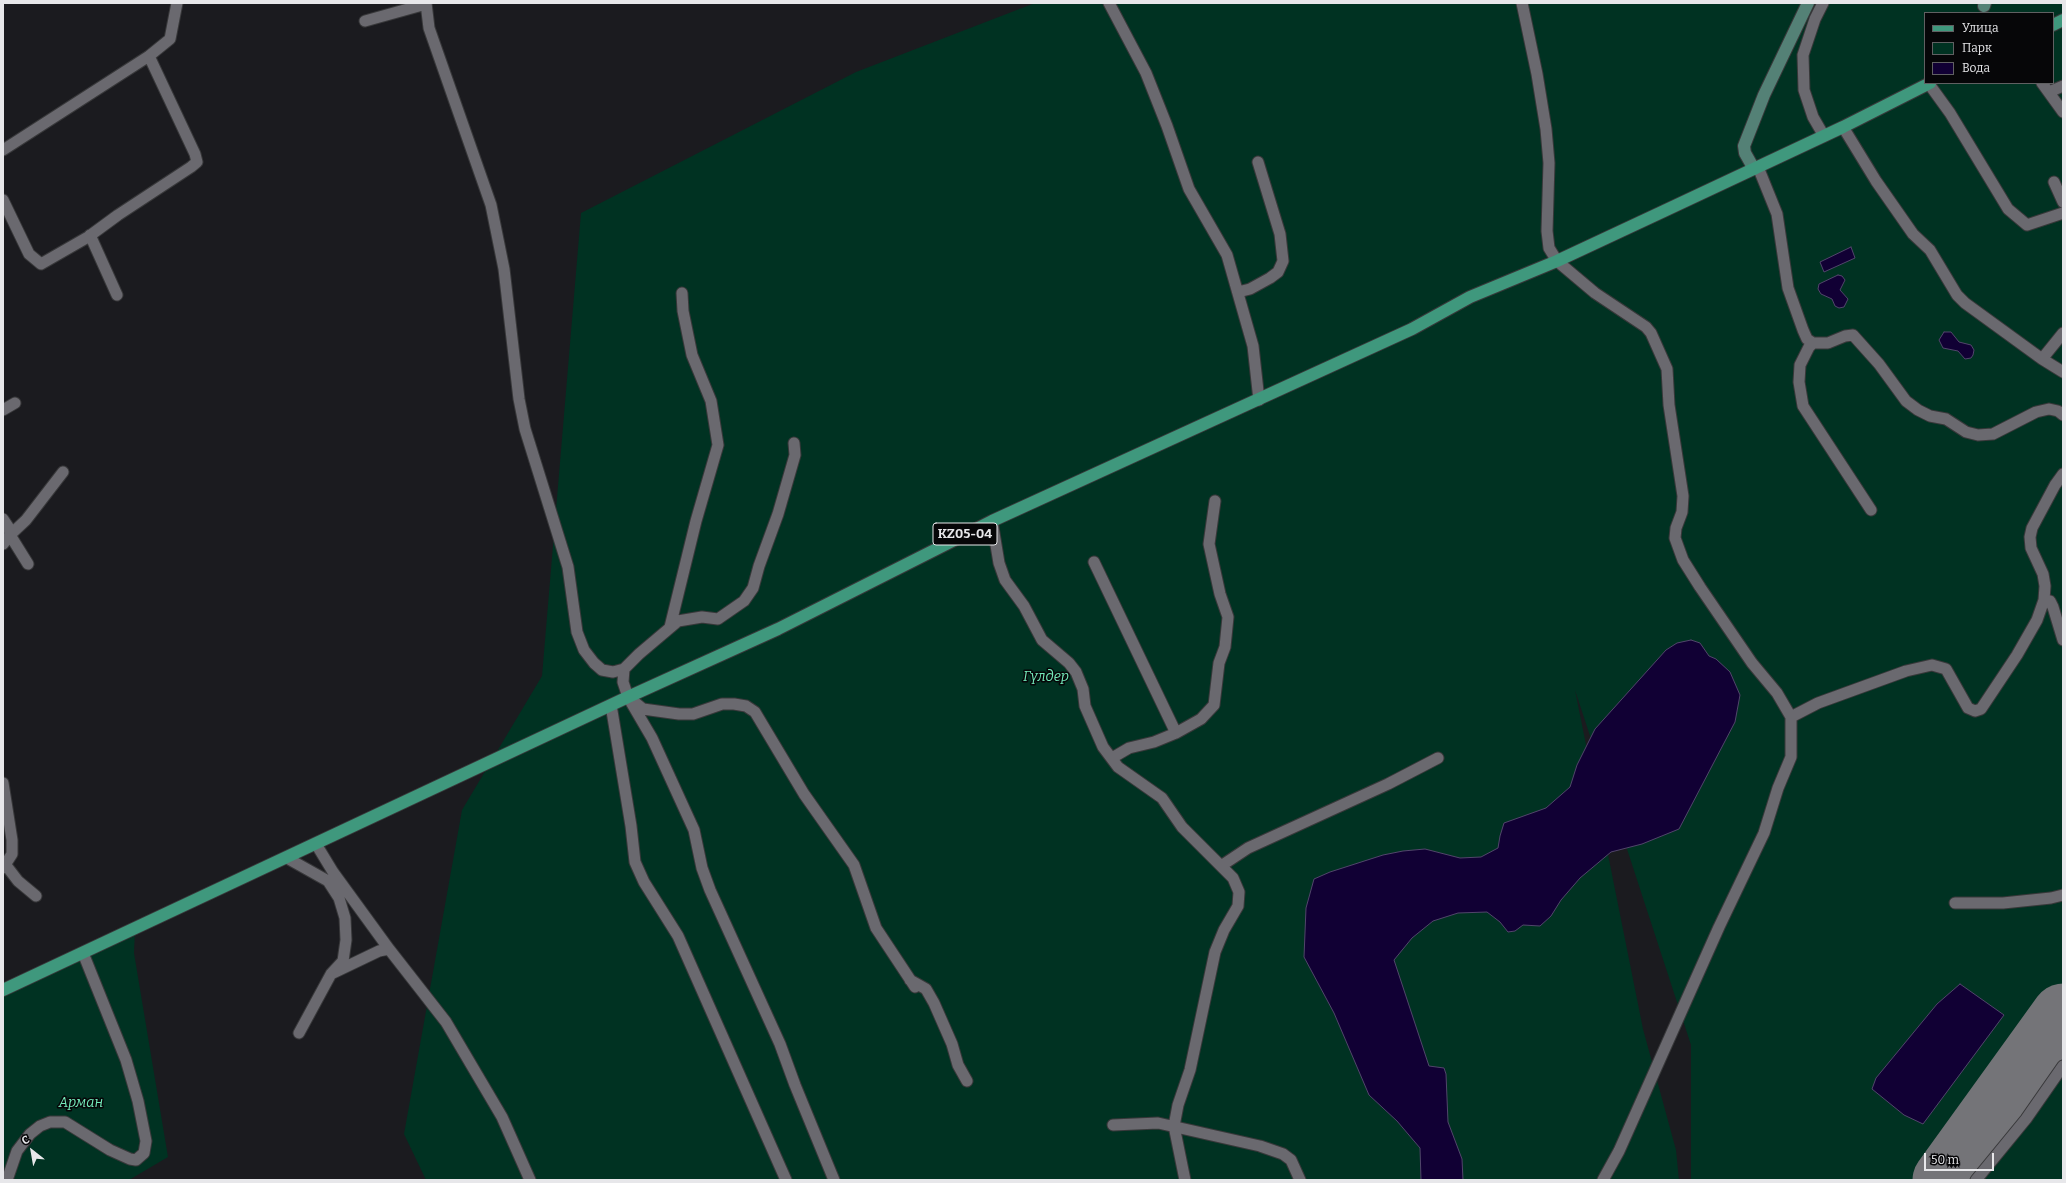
<!DOCTYPE html>
<meta charset="utf-8">
<style>
body{margin:0}
#map{position:relative;width:2066px;height:1183px;overflow:hidden;background:#1b1b1f;font-family:Bitter,serif}
canvas{display:block}
.frame{position:absolute;inset:0;border:4px solid #e7e7ea;pointer-events:none}
.legend{position:absolute;left:1924px;top:12px;width:130px;height:72px;box-sizing:border-box;background:#060608;border:1px solid #606062;margin:0;padding:5px 7px;list-style:none;font-size:12px;color:#e7e7ea}
.legend li{display:flex;align-items:center;gap:8px;height:20px}
.legend b{width:20px;border:1px solid #606062}
.north{position:absolute;left:12px;top:1131px;width:40px;height:40px;-webkit-text-stroke:3px #060608;paint-order:stroke;rotate:329deg;font-size:11px;font-weight:700;line-height:16px;text-align:center;color:#e7e7ea}
.north::after{content:'';display:block;margin:auto;width:14px;height:18px;background:#e7e7ea;clip-path:polygon(50% 0,100% 100%,50% 72%,0 100%)}
.scale{position:absolute;left:1924px;top:1153px;width:70px;height:18px;box-sizing:border-box;border:2px solid #e7e7ea;border-top:0;padding-left:5px;font-size:12px;line-height:14px;white-space:nowrap;color:#e7e7ea;-webkit-text-stroke:3px #060608;paint-order:stroke}
</style>
<div id="map">
<canvas width="2066" height="1183"></canvas>
<div class="frame"></div>
<ul class="legend">
<li><b style="height:5px;background:#3f987d"></b>Улица</li>
<li><b style="height:11px;background:#003222"></b>Парк</li>
<li><b style="height:11px;background:#110034"></b>Вода</li>
</ul>
<div class="north">С</div>
<div class="scale">50 m</div>
</div>
<script>
const ctx = document.querySelector('canvas').getContext('2d');
ctx.lineJoin = 'round';
function fillPath(path, color) {
  ctx.fillStyle = color;
  ctx.fill(path, 'evenodd');
}
function toPath(rows) {
  const path = new Path2D();
  for (const r of rows) {
    path.moveTo(r[0], r[1]);
    for (let i = 2; i < r.length; i += 2) path.lineTo(r[i], r[i + 1]);
  }
  return path;
}
function strokePath(path, color, width, dash) {
  ctx.strokeStyle = color;
  ctx.lineWidth = width;
  ctx.lineCap = dash ? 'butt' : 'round';
  ctx.setLineDash(dash || []);
  ctx.stroke(path);
}
function drawText(font, color, halo, rows, align = 'center') {
  ctx.font = font + ' Bitter,serif';
  ctx.lineWidth = 3;
  ctx.setLineDash([]);
  ctx.textBaseline = 'middle';
  ctx.strokeStyle = halo;
  ctx.fillStyle = color;
  for (const [text, x, y, turn = 0] of rows) {
    ctx.save();
    ctx.translate(x, y);
    ctx.rotate((+turn || 0) * Math.PI / 180);
    ctx.textAlign = isNaN(turn) ? turn : align;
    if (halo) ctx.strokeText(text, 0, 0);
    ctx.fillText(text, 0, 0);
    ctx.restore();
  }
}
const green = toPath([
 [1035,3,2063,3,2063,1180,1691,1180,1691,1045,1575,690,1643,1029,1676,1150,1679,1180,426,1180,404,1134,462,810,542,676,581,213,856,72],
 [1925,13,2053,13,2053,83,1925,83],
 [135,929,134,953,168,1157,129,1180,3,1180,3,990]
]);
const water = toPath([
 [1851,247,1855,258,1824,272,1820,262,1851,247],
 [1838,275,1842,276,1845,280,1840,290,1848,299,1844,307,1839,308,1835,306,1832,299,1821,294,1818,289,1819,284,1838,275],
 [1944,332,1951,332,1959,342,1971,345,1974,350,1973,355,1971,358,1965,359,1958,351,1943,348,1939,340,1944,332],
 [1691,640,1700,643,1709,656,1716,659,1730,672,1740,695,1735,722,1679,829,1642,844,1611,852,1580,878,1561,900,1551,916,1540,926,1523,925,1515,931,1508,932,1500,922,1487,912,1458,913,1433,921,1412,938,1394,960,1429,1066,1444,1068,1446,1074,1448,1122,1462,1159,1463,1180,1421,1180,1420,1148,1397,1121,1369,1095,1334,1013,1304,957,1306,908,1314,879,1330,872,1383,855,1403,851,1425,849,1460,858,1481,857,1498,848,1500,836,1504,823,1546,808,1570,787,1577,765,1595,729,1666,650,1677,643,1691,640],
 [1960,984,2004,1015,1923,1124,1904,1115,1872,1089,1876,1078,1937,1004,1960,984]
]);
const runway = toPath([
 [1944,1180,2063,1015]
]);
const street = toPath([
 [426,3,429,28,491,205,504,269,519,399,525,429,568,567,577,632,584,650,594,663,602,670,613,672,624,669,639,654,678,621,702,617,718,619,744,601,753,588,759,566,778,514,795,455,794,443],
 [1109,3,1146,73,1167,126,1189,189,1227,255,1253,346,1259,400],
 [1522,3,1537,74,1546,129,1549,163,1547,231,1549,248,1557,261,1595,293,1646,327,1651,333,1667,369,1669,405,1683,496,1682,512,1676,528,1675,538,1683,560,1700,587,1752,663,1777,693,1791,717,1791,757,1778,788,1764,833,1719,927,1619,1151,1603,1180],
 [1823,3,1815,19,1803,55,1804,90,1813,117,1824,136],
 [365,21,426,4],
 [2042,83,2063,112],
 [1929,84,1950,113,2008,209,2027,225,2063,213],
 [2049,92,2063,86],
 [1843,127,1876,181,1913,234,1930,250,1957,295,1965,303,2042,359,2063,372],
 [3,150,149,56,170,39,177,3],
 [1758,167,1777,214,1788,288,1803,330,1807,339,1813,343,1809,347,1800,365,1799,382,1803,406,1871,510],
 [2054,182,2063,202],
 [3,200,29,254,41,264,88,237,118,215,191,167,197,162,195,154,149,56],
 [90,235,117,295],
 [1238,292,1250,289,1270,278,1278,272,1283,261,1280,234,1258,162],
 [1813,343,1828,343,1845,336,1853,335,1879,364,1906,401,1918,410,1930,416,1946,419,1966,432,1978,435,1993,434,2036,412,2049,409,2058,411,2063,415],
 [2042,359,2063,333],
 [3,410,15,403],
 [3,519,9,528,10,535,3,544],
 [992,521,999,563,1005,580,1024,606,1042,640,1069,663,1076,672,1083,689,1085,706,1103,747,1118,767,1162,798,1182,827,1233,878,1239,892,1238,906,1224,930,1215,952,1190,1070,1178,1105,1174,1126,1185,1180],
 [1094,562,1176,733],
 [28,564,10,535,26,520,63,472],
 [2044,600,2050,601,2053,607,2063,640],
 [670,627,696,521,718,445,711,401,692,355,683,311,682,293],
 [624,669,623,682,628,697,652,738,694,830,702,868,710,890,780,1044,795,1085,834,1180],
 [632,700,643,709,679,714,693,714,722,704,734,704,746,706,755,712,804,794,854,865,876,928,915,987],
 [611,705,631,826,635,862,644,882,678,936,786,1180],
 [1791,717,1818,703,1906,671,1932,665,1946,669,1968,708,1975,711,1981,709,2017,655,2037,620,2044,600,2045,586,2043,574,2031,548,2030,537,2032,528,2055,485,2063,474],
 [1112,758,1129,748,1154,742,1176,733,1201,719,1214,705,1219,663,1225,647,1228,617,1220,594,1209,544,1215,501],
 [3,783,12,840,12,854,3,868],
 [316,844,333,872,389,949],
 [287,858,328,881,339,898,345,918,346,940,343,961,331,974,299,1033],
 [5,864,18,881,36,896],
 [1221,866,1248,848,1388,784,1438,758],
 [1955,903,2003,903,2051,898,2063,895],
 [331,974,379,951,389,949,446,1022,502,1117,530,1180],
 [910,980,926,989,934,1003,952,1044,958,1065,967,1081],
 [1113,1125,1158,1123,1260,1146,1283,1154,1291,1160,1300,1180],
 [7,1180,17,1151,30,1134,40,1126,50,1122,65,1122,110,1150,130,1159,136,1160,144,1153,146,1141,138,1101,126,1060,83,953],
 [1976,1180,2026,1119,2063,1066]
]);
const secondary = toPath([
 [1984,6,1985,3],
 [1754,169,1745,153,1744,146,1764,95,1808,3]
]);
const primary = toPath([
 [2053,25,2063,20],
 [3,990,628,697,778,629,992,521,1412,329,1470,297,1557,261,1664,211,1843,127,1930,83]
]);
const shields = [
 [965,534,64]
];
const shieldNames = [
 ["KZ05-04",965,534]
];
const parkNames = [
 ["Гүлдер",1046,677],
 ["Арман",81,1103]
];
fillPath(green, '#003222');
fillPath(water, '#110034');
strokePath(water, '#51456b', 1);
strokePath(runway, '#747478', 63);
strokePath(street, '#38383a', 13);
strokePath(secondary, '#38383a', 14);
strokePath(primary, '#38383a', 14);
strokePath(street, '#6a696f', 11);
strokePath(secondary, '#548176', 12);
strokePath(primary, '#3f987d', 12);
for (const [x, y, w] of shields) {
  const box = new Path2D();
  box.roundRect(x - w / 2, y - 11, w, 22, 3);
  ctx.fillStyle = '#060608';
  ctx.fill(box);
  strokePath(box, '#e7e7ea', 1);
}
drawText('bold 13px', '#e7e7ea', null, shieldNames);
drawText('italic 14px', '#74ebbb', '#060608', parkNames);
</script>
